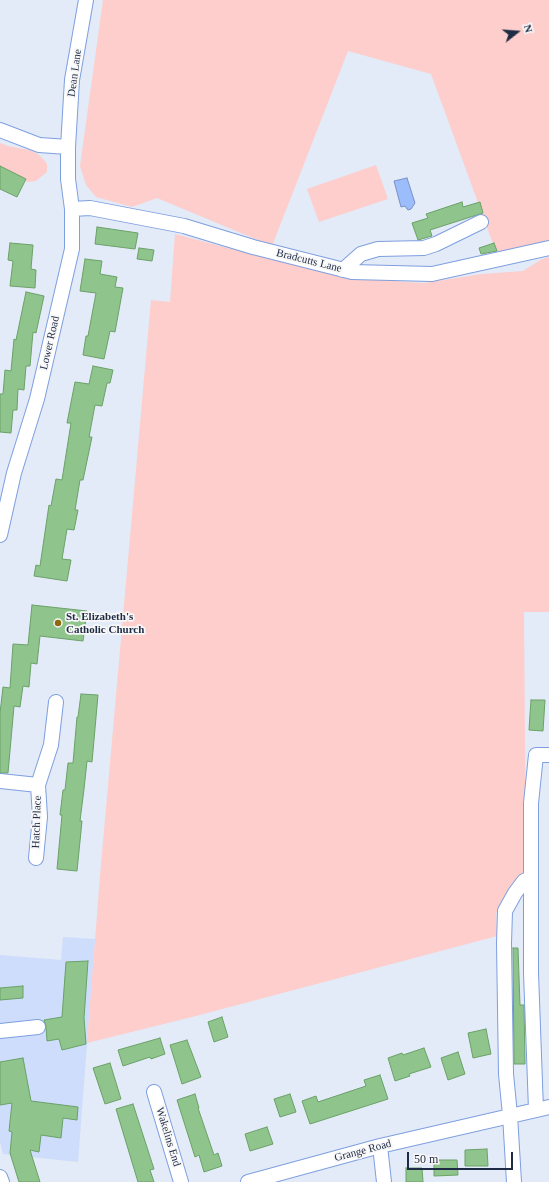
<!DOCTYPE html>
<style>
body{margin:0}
#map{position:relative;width:549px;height:1182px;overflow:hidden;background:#e3eaf8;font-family:"Times New Roman",serif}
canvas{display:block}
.north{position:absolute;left:497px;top:12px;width:40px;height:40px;-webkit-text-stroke:3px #f7f7f7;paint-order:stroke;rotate:73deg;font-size:11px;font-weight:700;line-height:16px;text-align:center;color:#1e2b45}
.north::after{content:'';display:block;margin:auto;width:14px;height:18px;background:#1e2b45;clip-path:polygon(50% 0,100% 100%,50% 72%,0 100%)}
.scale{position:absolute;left:407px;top:1152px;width:106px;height:18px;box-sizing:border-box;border:2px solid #1e2b45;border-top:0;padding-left:5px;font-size:12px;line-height:14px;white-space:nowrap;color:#1e2b45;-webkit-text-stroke:3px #f7f7f7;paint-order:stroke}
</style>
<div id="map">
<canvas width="549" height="1182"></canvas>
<div class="north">N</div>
<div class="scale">50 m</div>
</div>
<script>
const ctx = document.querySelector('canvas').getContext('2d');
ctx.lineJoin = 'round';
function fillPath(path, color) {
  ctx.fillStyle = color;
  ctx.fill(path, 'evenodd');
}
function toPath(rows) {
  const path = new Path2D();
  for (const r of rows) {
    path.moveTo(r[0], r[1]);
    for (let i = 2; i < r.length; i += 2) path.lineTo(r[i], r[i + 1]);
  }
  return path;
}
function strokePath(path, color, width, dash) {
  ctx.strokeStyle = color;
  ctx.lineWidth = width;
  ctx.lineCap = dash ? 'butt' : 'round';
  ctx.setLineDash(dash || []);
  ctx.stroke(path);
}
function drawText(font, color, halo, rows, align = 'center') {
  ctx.font = font + ' "Times New Roman",serif';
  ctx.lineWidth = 3.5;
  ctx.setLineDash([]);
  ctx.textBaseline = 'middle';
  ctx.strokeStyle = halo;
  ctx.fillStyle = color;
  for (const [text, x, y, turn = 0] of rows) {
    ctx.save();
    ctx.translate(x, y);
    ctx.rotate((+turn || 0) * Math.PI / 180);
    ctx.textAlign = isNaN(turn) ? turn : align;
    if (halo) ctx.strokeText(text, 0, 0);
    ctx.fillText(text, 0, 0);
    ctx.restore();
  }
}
const built = toPath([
 [63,937,95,939,78,1162,3,1154,0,1142,0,955,61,960]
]);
const green = toPath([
 [103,0,549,0,549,245,499,260,431,74,348,51,272,246,157,198,132,207,96,197,86,185,80,166],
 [0,143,8,146,29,150,38,154,44,160,47,164,47,172,36,181,28,182,0,168],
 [376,165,388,199,319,222,307,189],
 [175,234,243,252,359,276,404,282,424,283,482,274,523,271,542,259,549,257,549,612,524,612,526,869,496,913,497,936,196,1016,87,1043,100,876,151,300,170,302]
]);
const water = toPath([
 [407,178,415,203,411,209,408,210,407,209,405,206,401,207,394,181,407,178]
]);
const building = toPath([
 [0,166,26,179,17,197,0,189,0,166],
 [462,202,463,207,480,202,483,213,430,230,432,236,418,240,412,223,428,218,426,214,462,202],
 [97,227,138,233,135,249,95,244,97,227],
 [10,243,33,245,31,269,36,270,35,288,10,286,13,261,8,260,10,243],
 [494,243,497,251,481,254,479,248,494,243],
 [139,248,154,250,152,261,137,259,139,248],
 [85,259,102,261,100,274,117,277,115,287,123,288,115,332,110,331,104,359,83,355,86,336,88,336,96,293,80,291,85,259],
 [26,292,44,296,36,333,33,332,30,366,26,366,24,390,18,389,17,410,13,410,11,433,0,432,0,394,3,394,5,370,11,371,14,339,16,340,26,292],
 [93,366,113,370,110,383,107,383,102,406,95,405,89,437,92,437,83,480,80,480,75,510,78,510,74,530,67,529,62,559,71,560,67,581,34,576,36,565,40,566,49,505,51,506,56,479,62,480,71,423,67,423,75,382,89,384,93,366],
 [32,605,87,611,83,641,40,636,37,664,31,663,29,687,23,686,20,707,14,706,8,773,0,773,0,713,3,687,10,688,13,644,28,645,32,605],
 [81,694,98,695,92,762,87,761,84,789,80,821,82,821,77,871,57,869,62,815,60,815,63,790,65,790,68,763,73,763,77,717,78,717,81,694],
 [531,700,545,700,543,731,529,730,531,700],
 [513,948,518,948,520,1005,524,1005,525,1064,514,1064,513,948],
 [88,961,84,1018,86,1044,62,1050,59,1039,47,1041,46,1026,44,1020,62,1017,66,962,88,961],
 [23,986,23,998,0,1000,0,988,23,986],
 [222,1017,228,1037,214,1042,208,1022,222,1017],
 [486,1029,491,1054,473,1058,468,1033,486,1029],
 [160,1038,165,1054,151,1059,150,1057,123,1066,118,1050,160,1038],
 [187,1040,201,1077,182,1084,170,1045,187,1040],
 [424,1048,431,1067,409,1074,410,1076,395,1081,388,1058,402,1053,403,1055,424,1048],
 [458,1052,465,1074,448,1080,441,1058,458,1052],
 [23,1058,31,1101,78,1107,77,1120,63,1118,61,1138,41,1135,39,1152,30,1150,40,1182,19,1182,10,1153,12,1132,9,1131,12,1103,0,1105,0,1062,23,1058],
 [110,1063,121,1099,105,1104,93,1068,110,1063],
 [380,1075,388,1099,310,1124,302,1101,316,1096,318,1102,366,1086,364,1080,380,1075],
 [195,1094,199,1108,198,1108,214,1155,218,1153,222,1166,204,1172,199,1155,195,1157,177,1100,195,1094],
 [290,1094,296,1112,280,1117,274,1099,290,1094],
 [133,1104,154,1169,150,1170,154,1182,138,1182,116,1109,133,1104],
 [267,1127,273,1144,250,1151,245,1134,267,1127],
 [487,1149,488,1166,465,1166,465,1150,487,1149],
 [434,1160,457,1160,458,1175,434,1176,434,1160],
 [406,1168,422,1168,423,1182,406,1182,406,1168]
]);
const minor = toPath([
 [0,130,39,145,68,147],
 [72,209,90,208,184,226,253,247,352,272,432,274,549,248],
 [343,270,361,254,378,249,424,248,436,244,481,222],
 [0,535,14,473,37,399,72,249,72,209,68,179,68,147,72,80,86,0],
 [0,781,38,785],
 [36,858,40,817,38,785,51,745,56,702],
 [0,1031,38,1027],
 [154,1092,181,1182],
 [536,1110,531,973,531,803,536,755,549,755],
 [380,1146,384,1182],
 [0,1177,2,1182],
 [248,1182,380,1146,549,1107],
 [514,1182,510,1115,506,1074,504,943,505,911,515,893,524,881,531,878]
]);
const markers = [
 [58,623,4,"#8e690d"]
];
const streetNames = [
 ["Dean Lane",75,73,-82],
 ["Bradcutts Lane",309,261,14],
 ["Lower Road",50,343,-77],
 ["Hatch Place",37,822,-88],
 ["Wakelins End",168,1137,73],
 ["Grange Road",363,1151,-15]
];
const poiNames = [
 ["St. Elizabeth's",66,617],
 ["Catholic Church",66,630]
];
fillPath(built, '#cdddfb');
fillPath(green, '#fdcecb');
fillPath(water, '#9cbdfc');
strokePath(water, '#7691c5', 1);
fillPath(building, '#8fc58c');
strokePath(building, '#6aa168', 1);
strokePath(minor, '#7e9fdf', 16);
strokePath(minor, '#fff', 14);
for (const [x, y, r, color] of markers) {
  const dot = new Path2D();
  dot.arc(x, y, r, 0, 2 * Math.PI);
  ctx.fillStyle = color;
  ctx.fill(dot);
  strokePath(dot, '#f7f7f7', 1.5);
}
drawText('11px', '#1e2b45', '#f7f7f7', streetNames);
drawText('bold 11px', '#1e2b45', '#f7f7f7', poiNames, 'left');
</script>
